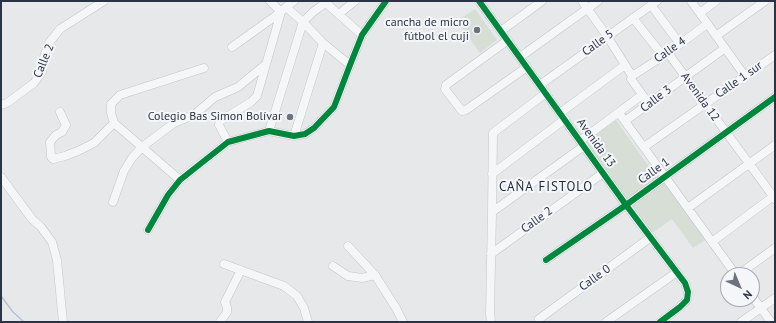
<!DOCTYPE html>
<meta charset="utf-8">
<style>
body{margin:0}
#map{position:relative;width:776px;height:323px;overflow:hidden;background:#e6e8ea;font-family:"PT Sans",sans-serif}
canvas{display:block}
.frame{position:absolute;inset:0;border:2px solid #2b3445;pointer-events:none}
.north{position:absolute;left:720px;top:267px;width:40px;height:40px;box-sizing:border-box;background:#f4f6f9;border:1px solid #a4a8b1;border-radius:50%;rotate:136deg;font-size:11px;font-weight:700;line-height:16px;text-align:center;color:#2b3445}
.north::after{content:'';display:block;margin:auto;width:14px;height:18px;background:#6c737f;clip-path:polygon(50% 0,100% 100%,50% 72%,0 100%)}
</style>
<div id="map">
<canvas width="776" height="323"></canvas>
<div class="frame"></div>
<div class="north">N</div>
</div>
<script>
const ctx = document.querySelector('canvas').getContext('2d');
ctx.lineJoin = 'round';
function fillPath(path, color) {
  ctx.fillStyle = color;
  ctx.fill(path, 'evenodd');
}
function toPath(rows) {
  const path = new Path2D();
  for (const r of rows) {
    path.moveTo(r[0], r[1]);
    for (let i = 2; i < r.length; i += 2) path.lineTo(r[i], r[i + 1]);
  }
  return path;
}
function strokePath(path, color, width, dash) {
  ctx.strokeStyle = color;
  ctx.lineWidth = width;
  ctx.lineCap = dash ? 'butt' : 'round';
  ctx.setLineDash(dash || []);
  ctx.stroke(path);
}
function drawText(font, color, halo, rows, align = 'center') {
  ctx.font = font + ' "PT Sans",sans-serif';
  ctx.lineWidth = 4;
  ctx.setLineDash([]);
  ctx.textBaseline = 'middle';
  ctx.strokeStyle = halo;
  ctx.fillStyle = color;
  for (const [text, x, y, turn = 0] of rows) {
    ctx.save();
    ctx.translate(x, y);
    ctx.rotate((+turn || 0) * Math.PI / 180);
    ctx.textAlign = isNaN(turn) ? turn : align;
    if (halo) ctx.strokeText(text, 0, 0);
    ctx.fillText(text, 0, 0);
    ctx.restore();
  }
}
const green = toPath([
 [475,9,497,40,480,53,457,21],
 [616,120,657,178,626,200,583,143],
 [664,180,707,239,693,248,672,219,651,234,630,205]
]);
const stream = toPath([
 [1,296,13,312,24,322]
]);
const minor = toPath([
 [270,1,281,12,286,7,303,22,323,43,350,65],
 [479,1,626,205,685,283,688,292,687,300,680,307,660,322],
 [582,1,607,36,632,76,631,79,649,104],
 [691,1,745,76],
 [326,3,362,35],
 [651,5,680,44],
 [286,7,294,1],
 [700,13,716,1],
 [339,14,355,1],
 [633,18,663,56],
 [501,31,542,1],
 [716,36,765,1],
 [508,40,446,85,445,89,462,111,466,110,527,67],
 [668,53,775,199],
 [520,57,598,1],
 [632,76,668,53,707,24],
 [540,85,657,1],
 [1,105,7,103,34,83,42,72,44,57,49,43,60,29,104,1],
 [60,112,66,125,62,132,56,135,50,142,51,157,53,159,65,156,78,151,94,143,114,123],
 [560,113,625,65],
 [619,113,736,275],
 [625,121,725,48],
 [269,131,303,22,313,12,328,1],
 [294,136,323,43],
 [580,141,642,95],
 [228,142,219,125,220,121,251,102,257,96,281,12,232,47],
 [644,147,775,55],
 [492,174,565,119],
 [1,177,32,219,41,227,52,242,57,260,63,322],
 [180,180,114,123,111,113,111,104,120,95,204,68],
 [113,202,124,171,132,158,142,147,174,123,194,115,215,97,238,87,266,64],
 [688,208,775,145],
 [492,212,584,146],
 [148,230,168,195,180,180,228,142,269,131,294,136,305,134,314,128,334,107,350,65,362,35,386,1],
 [712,242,775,195],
 [348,246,375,275,396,308,403,322],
 [491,254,603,173],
 [546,260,626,205,775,97],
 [224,264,284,286,297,296,304,308,308,322],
 [333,266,348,276,362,278,375,275],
 [738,275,775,248],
 [752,296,771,322],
 [539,319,651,237],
 [220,322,227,312,227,307,225,302,241,270],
 [491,322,490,314,492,212,493,133,546,93],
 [606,322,677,272],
 [741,322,775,298]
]);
const cycleway = toPath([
 [479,1,626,205,685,283,688,292,687,300,680,307,660,322],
 [148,230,168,195,180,180,228,142,269,131,294,136,305,134,314,128,334,107,350,65,362,35,386,1],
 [546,260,626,205,775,97]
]);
const markers = [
 [477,30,4,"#6c737f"],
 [290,117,4,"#6c737f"]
];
const poiNames = [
 ["cancha de micro",469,23],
 ["fútbol el cuji",469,37],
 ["Colegio Bas Simon Bolívar",282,117]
];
const streetNames = [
 ["Calle 5",598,43,-36],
 ["Calle 4",670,50,-35],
 ["Calle 2",44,61,-68],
 ["Calle 1 sur",739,80,-35],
 ["Avenida 12",700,97,54],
 ["Calle 3",656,99,-37],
 ["Avenida 13",596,143,54],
 ["Calle 1",654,171,-36],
 ["Calle 2",537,220,-36],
 ["Calle 0",595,278,-36]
];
const neighbourhoodNames = [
 ["CAÑA FISTOLO",546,187]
];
fillPath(green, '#d6ded6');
strokePath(stream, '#b4c4d5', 1.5);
strokePath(minor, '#c4c6c8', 9);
strokePath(minor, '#f5f6f7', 8);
strokePath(cycleway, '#00873e', 6);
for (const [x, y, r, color] of markers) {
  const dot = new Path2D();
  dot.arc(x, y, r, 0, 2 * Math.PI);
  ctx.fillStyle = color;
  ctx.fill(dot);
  strokePath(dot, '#f4f6f9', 1.5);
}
drawText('12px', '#2b3445', '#f4f6f9', poiNames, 'right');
drawText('12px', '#2b3445', '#f4f6f9', streetNames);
ctx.letterSpacing = '1px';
drawText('13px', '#1d2536', '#f4f6f9', neighbourhoodNames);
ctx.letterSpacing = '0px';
</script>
